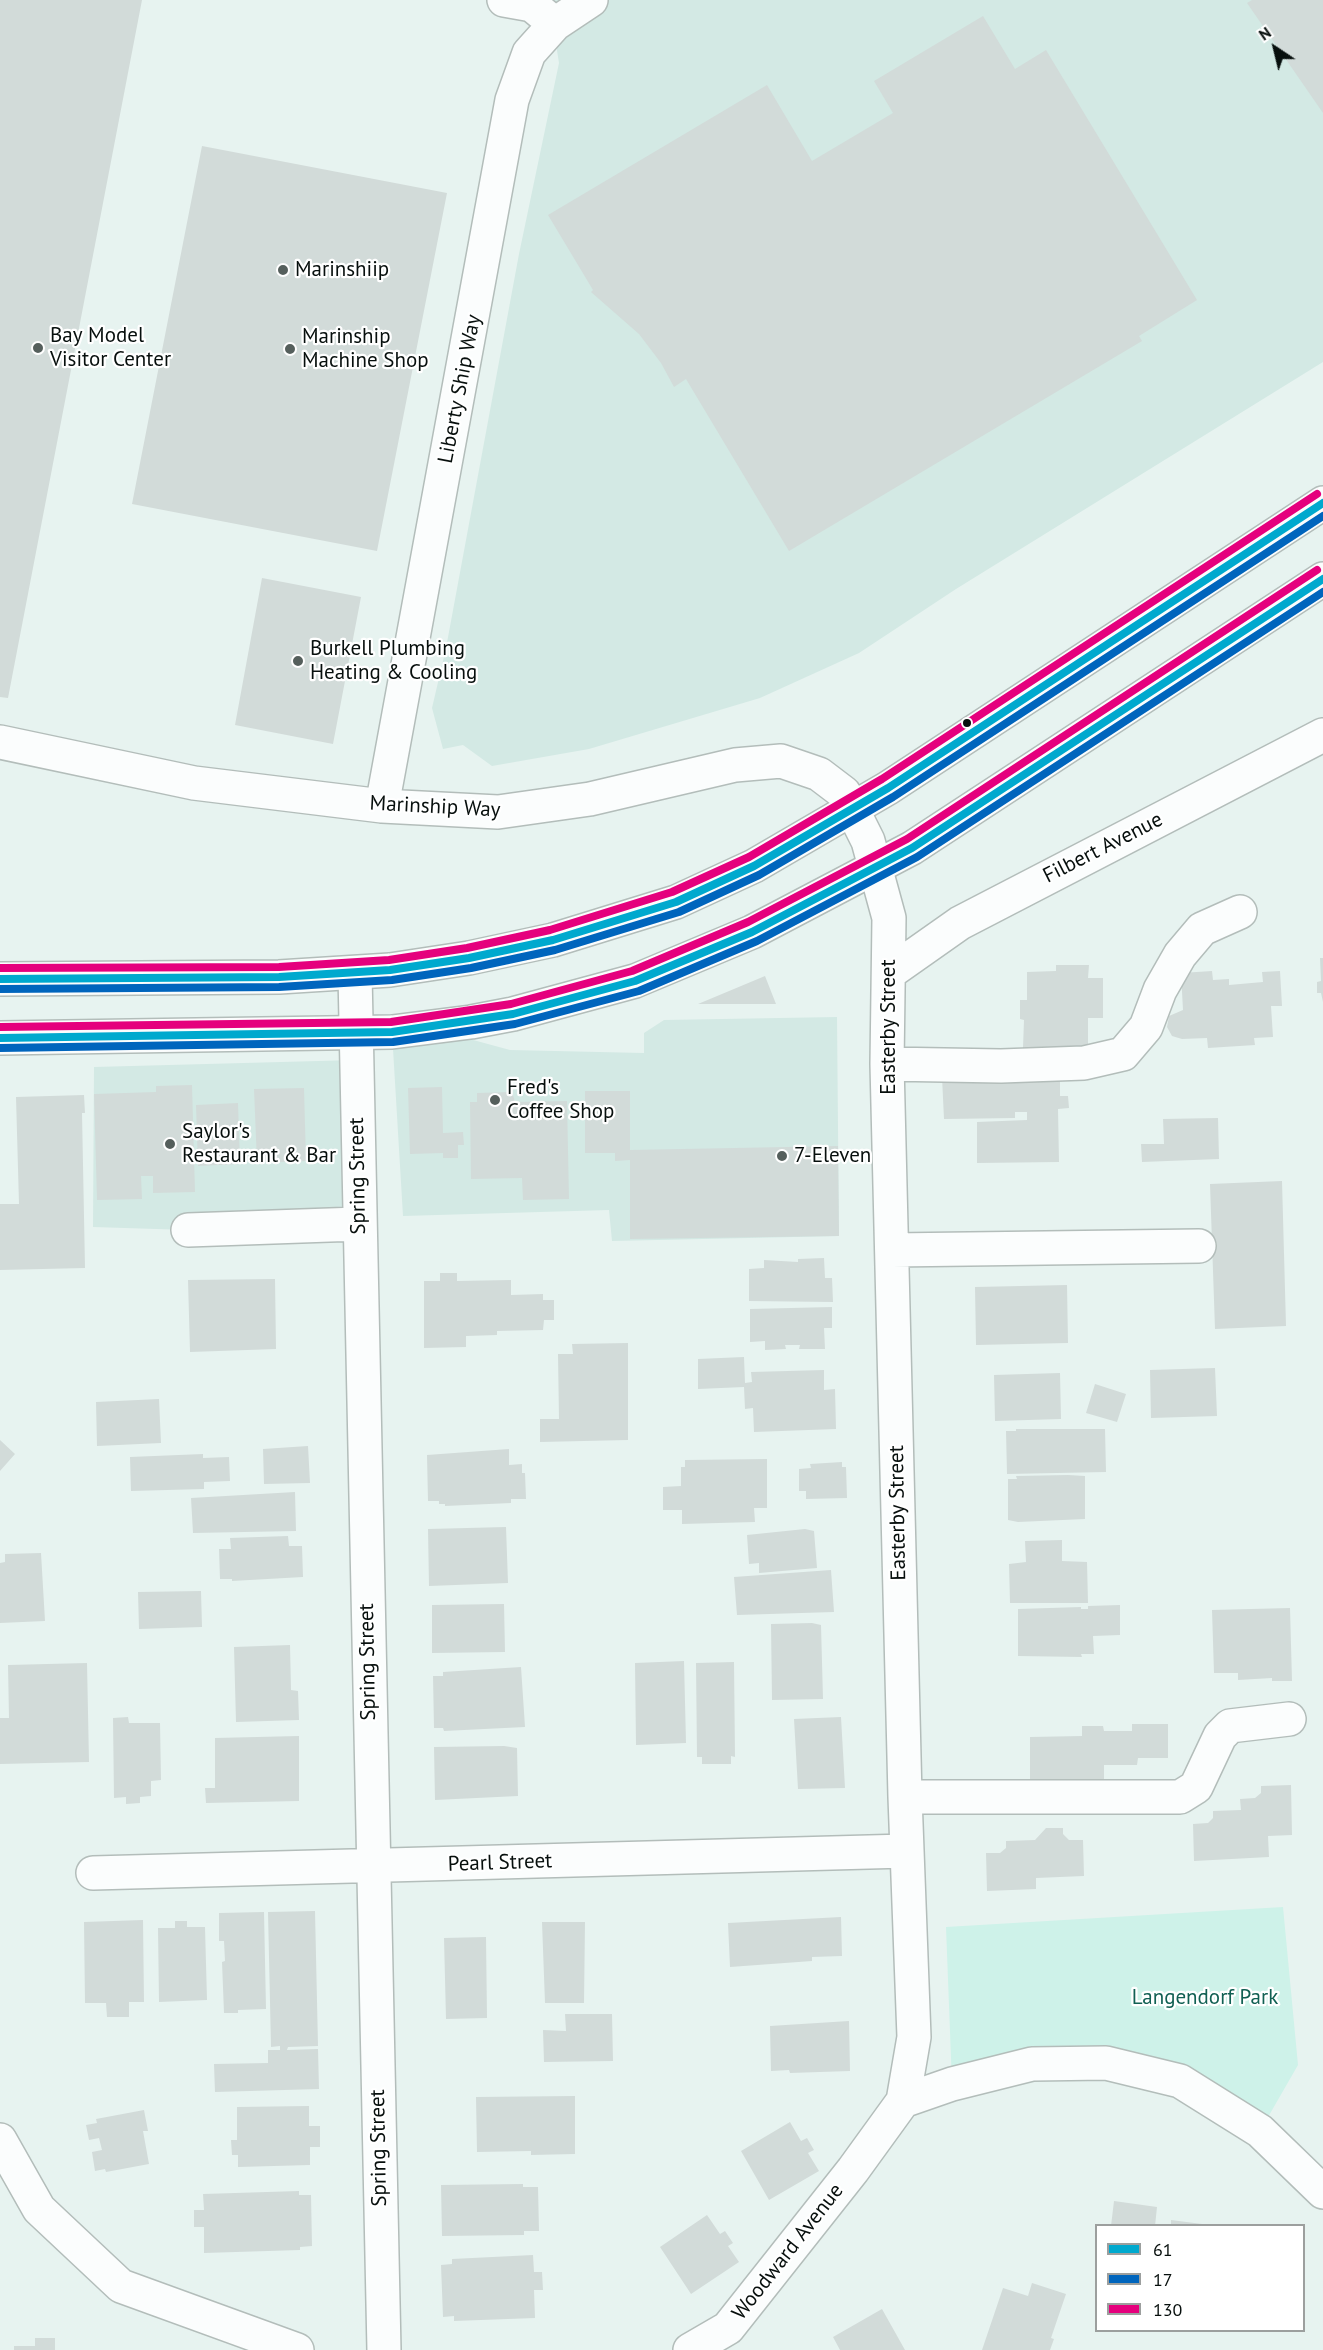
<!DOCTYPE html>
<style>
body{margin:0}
#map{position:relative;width:1323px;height:2350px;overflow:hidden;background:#e7f3f0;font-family:"PT Sans",sans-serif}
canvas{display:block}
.legend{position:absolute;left:1095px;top:2224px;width:210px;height:108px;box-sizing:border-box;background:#fff;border:2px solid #9c9f9e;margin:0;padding:8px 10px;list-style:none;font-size:18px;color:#070f0d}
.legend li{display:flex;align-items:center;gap:12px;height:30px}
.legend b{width:30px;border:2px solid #9c9f9e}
.north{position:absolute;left:1245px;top:18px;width:60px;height:60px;-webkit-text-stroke:4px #fff;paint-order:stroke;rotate:325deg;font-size:16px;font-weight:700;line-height:24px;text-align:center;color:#070f0d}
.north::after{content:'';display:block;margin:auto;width:21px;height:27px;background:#070f0d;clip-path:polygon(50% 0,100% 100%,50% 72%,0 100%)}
</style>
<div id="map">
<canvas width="1323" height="2350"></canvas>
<ul class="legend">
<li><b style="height:8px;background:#00a9ce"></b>61</li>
<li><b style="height:8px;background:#0065bd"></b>17</li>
<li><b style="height:8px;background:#e5007d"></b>130</li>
</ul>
<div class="north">N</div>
</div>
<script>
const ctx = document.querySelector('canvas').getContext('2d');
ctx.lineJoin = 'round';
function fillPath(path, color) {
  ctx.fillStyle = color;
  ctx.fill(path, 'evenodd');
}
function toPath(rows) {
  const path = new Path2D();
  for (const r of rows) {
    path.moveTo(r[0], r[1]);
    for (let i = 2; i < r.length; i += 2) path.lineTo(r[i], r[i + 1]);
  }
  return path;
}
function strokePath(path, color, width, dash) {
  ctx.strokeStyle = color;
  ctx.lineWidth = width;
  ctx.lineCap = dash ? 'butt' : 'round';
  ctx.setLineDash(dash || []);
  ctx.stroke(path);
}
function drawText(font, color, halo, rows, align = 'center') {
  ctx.font = font + ' "PT Sans",sans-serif';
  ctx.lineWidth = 4.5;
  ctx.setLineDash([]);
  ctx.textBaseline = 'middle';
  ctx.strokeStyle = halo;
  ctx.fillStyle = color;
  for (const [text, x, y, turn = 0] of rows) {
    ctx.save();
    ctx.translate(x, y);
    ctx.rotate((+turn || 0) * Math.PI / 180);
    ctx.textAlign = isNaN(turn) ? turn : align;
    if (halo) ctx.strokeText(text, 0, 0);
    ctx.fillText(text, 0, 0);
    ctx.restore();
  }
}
const built = toPath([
 [549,0,1323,0,1323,362,956,589,859,653,760,698,589,749,492,766,463,745,443,749,432,708,446,648,519,254,559,63],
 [837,1017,839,1236,612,1241,609,1210,403,1216,392,1032,429,1028,510,1050,644,1053,644,1033,664,1020],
 [356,1060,358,1224,188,1230,93,1227,94,1067]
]);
const green = toPath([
 [1283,1907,1298,2065,1260,2131,1106,2063,952,2084,946,1927]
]);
const building = toPath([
 [0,0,142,0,8,698,0,697],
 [1252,0,1323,0,1323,113,1247,3],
 [983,16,1015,69,1046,50,1197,300,1139,336,1142,341,789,551,686,379,674,387,661,363,639,334,591,292,593,290,548,215,767,85,812,161,893,113,874,81],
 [202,146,447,193,377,551,132,504],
 [262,578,361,597,333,744,235,725],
 [1320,958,1323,958,1323,1002,1321,993,1317,993,1317,982,1321,981],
 [1056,965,1089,965,1088,978,1103,978,1103,1018,1088,1018,1088,1048,1023,1048,1024,1020,1020,1019,1020,1000,1027,1000,1027,972,1056,971],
 [1212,971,1213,980,1229,979,1229,985,1263,982,1262,972,1280,971,1282,1006,1271,1006,1273,1037,1254,1038,1255,1045,1208,1048,1207,1038,1182,1039,1172,1036,1167,1027,1169,1016,1183,1010,1181,973],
 [765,976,776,1004,698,1004],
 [1060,1074,1060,1096,1068,1096,1069,1108,1058,1109,1059,1162,977,1163,977,1122,1027,1120,1027,1112,1015,1112,1015,1118,944,1119,942,1077],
 [192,1085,195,1192,153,1193,153,1176,141,1176,142,1199,97,1200,94,1094,156,1092,156,1086],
 [442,1087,443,1133,463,1132,464,1145,458,1145,458,1158,443,1158,443,1153,410,1154,408,1088],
 [304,1088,306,1161,257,1163,254,1089],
 [585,1091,630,1091,630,1150,838,1146,839,1236,630,1239,630,1160,615,1161,615,1153,585,1153],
 [512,1092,515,1102,567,1101,569,1199,523,1200,522,1178,471,1179,470,1102,477,1102,477,1093],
 [84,1095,85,1113,82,1113,85,1268,0,1270,0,1204,19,1204,16,1097],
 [238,1103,240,1164,198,1166,196,1105],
 [1218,1118,1219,1159,1142,1162,1141,1144,1164,1144,1163,1119],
 [1282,1181,1286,1326,1215,1329,1210,1184],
 [824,1258,825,1278,832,1278,833,1302,749,1301,749,1269,764,1268,764,1260,798,1262,798,1259],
 [440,1273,457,1273,457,1281,511,1280,511,1295,543,1294,543,1300,554,1300,554,1320,544,1320,543,1330,497,1331,497,1335,466,1336,466,1347,424,1348,424,1281,440,1281],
 [275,1279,276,1349,190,1352,188,1280],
 [1067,1285,1068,1343,976,1345,975,1287],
 [832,1307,832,1328,824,1328,825,1349,799,1349,800,1345,785,1345,786,1349,765,1350,765,1341,750,1342,750,1309],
 [628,1343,628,1440,540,1442,540,1419,559,1419,558,1354,573,1354,572,1344],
 [744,1357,745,1383,752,1382,751,1372,824,1370,824,1390,835,1389,836,1429,754,1432,753,1408,745,1409,744,1387,698,1389,698,1359],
 [1215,1368,1217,1416,1151,1418,1150,1370],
 [1060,1373,1061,1419,995,1421,994,1375],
 [1095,1384,1126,1394,1117,1422,1086,1413],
 [159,1399,161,1443,97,1446,96,1402],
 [1016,1429,1105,1429,1106,1472,1007,1474,1006,1431,1016,1431],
 [0,1440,15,1454,0,1471],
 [308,1446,310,1483,264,1484,263,1449],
 [509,1449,509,1465,522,1464,522,1473,525,1473,526,1499,511,1499,511,1503,445,1506,445,1504,439,1504,439,1501,428,1501,427,1455],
 [203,1454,203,1458,229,1457,230,1481,204,1482,204,1489,131,1491,130,1457],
 [767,1459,767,1508,754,1508,755,1522,682,1524,682,1510,663,1510,663,1487,681,1486,681,1467,685,1467,685,1460],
 [842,1462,842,1467,846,1467,847,1498,806,1499,806,1491,799,1491,799,1469,811,1468,810,1464],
 [1068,1475,1085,1476,1085,1519,1018,1522,1008,1520,1008,1479,1017,1479,1016,1476],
 [295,1492,296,1531,193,1533,191,1498],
 [506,1527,508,1583,429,1586,428,1529],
 [805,1529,814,1531,817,1568,759,1573,759,1563,749,1564,747,1535],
 [288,1536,289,1546,302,1546,303,1577,232,1581,232,1579,220,1579,219,1549,231,1549,230,1538],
 [1062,1540,1062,1561,1087,1562,1088,1603,1010,1603,1009,1564,1026,1562,1025,1541],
 [41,1553,45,1621,0,1623,0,1563,5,1562,5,1554],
 [831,1570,834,1612,737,1615,734,1577],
 [201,1591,202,1627,139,1629,138,1592],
 [504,1604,505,1652,432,1653,432,1605],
 [1120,1605,1120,1635,1093,1636,1094,1654,1081,1654,1082,1657,1018,1656,1018,1609,1081,1607,1081,1609,1088,1609,1088,1606],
 [1290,1608,1292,1681,1272,1681,1272,1678,1238,1680,1238,1673,1214,1673,1212,1610],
 [812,1623,821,1625,823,1699,772,1700,771,1624],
 [290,1645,291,1690,298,1691,299,1720,236,1722,234,1647],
 [684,1661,686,1743,636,1745,635,1663],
 [734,1662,735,1757,731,1756,731,1764,702,1764,702,1757,697,1757,696,1663],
 [87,1663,89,1762,0,1764,0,1718,9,1718,8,1665],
 [521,1667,525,1727,444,1731,443,1728,434,1728,433,1676,443,1676,443,1672],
 [128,1717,129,1723,160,1723,161,1780,151,1781,151,1796,140,1797,140,1803,126,1804,126,1797,114,1798,113,1718],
 [841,1717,845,1788,798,1789,794,1719],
 [1132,1724,1168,1724,1168,1758,1138,1758,1137,1765,1104,1765,1104,1782,1030,1785,1030,1737,1082,1736,1082,1726,1103,1726,1104,1731,1132,1731],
 [299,1736,299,1801,206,1803,205,1788,215,1788,215,1738],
 [504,1746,517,1748,518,1796,435,1800,434,1747],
 [1291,1785,1292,1835,1268,1836,1269,1857,1194,1861,1193,1824,1208,1823,1213,1818,1213,1811,1241,1810,1240,1799,1255,1798,1261,1793,1261,1786],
 [1046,1828,1063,1828,1063,1834,1069,1840,1083,1840,1084,1876,1036,1878,1036,1889,987,1891,986,1853,1000,1853,1006,1848,1006,1841,1035,1840],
 [315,1911,318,2046,288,2047,287,2050,318,2049,319,2089,215,2092,214,2064,268,2063,268,2050,280,2050,280,2046,271,2047,268,1912],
 [264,1912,266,2009,238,2010,238,2013,224,2013,222,1962,225,1961,224,1941,219,1941,219,1913],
 [841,1917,842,1956,812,1957,812,1961,730,1967,728,1923],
 [143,1920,144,2002,129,2002,129,2017,107,2017,106,2003,85,2003,84,1922],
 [175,1921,187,1921,187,1927,205,1927,207,2000,159,2002,158,1928,175,1928],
 [542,1922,585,1922,584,2003,545,2003],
 [486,1937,487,2018,446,2019,444,1938],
 [565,2014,612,2014,613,2061,544,2062,543,2030,566,2031],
 [849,2021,850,2071,790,2073,789,2070,771,2071,770,2026],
 [575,2096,575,2154,531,2155,531,2151,477,2152,476,2097],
 [309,2106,309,2126,320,2126,320,2147,310,2147,310,2165,238,2167,238,2155,232,2155,231,2140,237,2140,237,2107],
 [144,2110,148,2131,143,2131,149,2164,106,2172,105,2169,95,2171,92,2152,102,2150,99,2138,89,2140,86,2125,97,2123,96,2119],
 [790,2122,801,2141,807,2138,814,2150,808,2153,819,2171,769,2200,741,2151],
 [523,2184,523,2187,538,2187,539,2231,524,2231,524,2235,442,2236,441,2185],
 [299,2191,299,2195,311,2195,312,2246,300,2247,300,2250,204,2253,204,2227,194,2227,194,2210,204,2210,203,2194],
 [1114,2201,1157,2207,1155,2226,1111,2226],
 [707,2215,720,2234,725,2231,733,2243,728,2246,739,2262,691,2294,660,2247],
 [1171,2220,1202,2224,1202,2226,1171,2226],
 [533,2255,534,2272,542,2272,543,2290,534,2290,535,2318,454,2321,454,2316,443,2317,441,2265,452,2264,452,2259],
 [1032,2283,1066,2294,1051,2338,1054,2339,1050,2350,982,2350,1003,2288,1028,2296],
 [882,2309,905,2350,840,2350,833,2337],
 [35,2338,55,2338,55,2350,14,2350,14,2346,35,2346]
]);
const minor = toPath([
 [504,0,532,5,555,24],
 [0,742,194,783,382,806,498,812,590,799,735,765,781,761,819,774,844,793,868,841,889,918,887,1064,905,1797,914,2037,903,2101,853,2170,728,2328,690,2350],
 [382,806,512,100,529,53,555,24,591,0],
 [889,973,960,923,1323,735],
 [355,974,384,2350],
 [887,1064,1001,1066,1084,1063,1123,1054,1146,1027,1160,990,1180,955,1202,929,1240,912],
 [188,1230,358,1224],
 [892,1250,1199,1246],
 [905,1797,1180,1797,1196,1787,1220,1736,1230,1726,1289,1719],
 [93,1873,906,1851],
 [903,2101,952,2084,1032,2064,1106,2063,1180,2081,1260,2131,1323,2192],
 [0,2140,39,2209,121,2286,297,2350]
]);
const major = toPath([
 [0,979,279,977,390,970,469,958,553,940,676,902,754,866,888,788,1323,503],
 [0,1038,392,1032,471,1022,513,1014,635,981,752,932,912,848,1323,579]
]);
const bus1 = toPath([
 [0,979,279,977,390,970,469,958,553,940,676,902,754,866,888,788,1323,503],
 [0,1038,392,1032,513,1014,635,981,752,932,912,848,1323,579]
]);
const bus2 = toPath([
 [0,989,279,987,392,980,471,968,555,950,679,912,759,875,893,797,1323,516],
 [0,1048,393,1042,515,1024,639,991,757,941,917,857,1323,592]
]);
const bus3 = toPath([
 [0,968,279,967,389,960,467,948,550,930,672,892,749,857,882,779,1317,494],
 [0,1027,391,1022,511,1004,632,971,748,922,907,839,1317,570]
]);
const markers = [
 [283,270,6,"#555f5c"],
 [38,348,6,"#555f5c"],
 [290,349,6,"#555f5c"],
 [298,661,6,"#555f5c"],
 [967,723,5,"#070f0d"],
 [495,1100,6,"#555f5c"],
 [170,1144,6,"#555f5c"],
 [782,1156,6,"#555f5c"]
];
const poiNames = [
 ["Marinshiip",295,270],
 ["Bay Model",50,336],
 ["Visitor Center",50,360],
 ["Marinship",302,337],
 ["Machine Shop",302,361],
 ["Burkell Plumbing",310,649],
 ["Heating & Cooling",310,673],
 ["Fred's",507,1088],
 ["Coffee Shop",507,1112],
 ["Saylor's",182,1132],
 ["Restaurant & Bar",182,1156],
 ["7-Eleven",794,1156]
];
const streetNames = [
 ["Liberty Ship Way",460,389,-79],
 ["Marinship Way",435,807,3],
 ["Filbert Avenue",1103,848,-27],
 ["Easterby Street",889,1027,-90],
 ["Spring Street",358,1176,-91],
 ["Easterby Street",898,1513,-91],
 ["Spring Street",368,1662,-91],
 ["Pearl Street",500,1863,-2],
 ["Spring Street",379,2148,-91],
 ["Woodward Avenue",788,2252,-52]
];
const parkNames = [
 ["Langendorf Park",1205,1998]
];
fillPath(built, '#d3e9e4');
fillPath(green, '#cef2e9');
fillPath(building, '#d2dbd9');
strokePath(minor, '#b3bdba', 36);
strokePath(major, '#b3bdba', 36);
strokePath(minor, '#fbfdfd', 33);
strokePath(major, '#fbfdfd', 33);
strokePath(bus1, '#00a9ce', 8);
strokePath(bus2, '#0065bd', 8);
strokePath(bus3, '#e5007d', 8);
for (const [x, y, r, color] of markers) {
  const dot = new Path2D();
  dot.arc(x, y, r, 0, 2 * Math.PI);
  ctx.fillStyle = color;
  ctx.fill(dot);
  strokePath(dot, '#fff', 2);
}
drawText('21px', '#070f0d', '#fff', poiNames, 'left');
drawText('21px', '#070f0d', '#fff', streetNames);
drawText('21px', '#116053', '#fff', parkNames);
</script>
